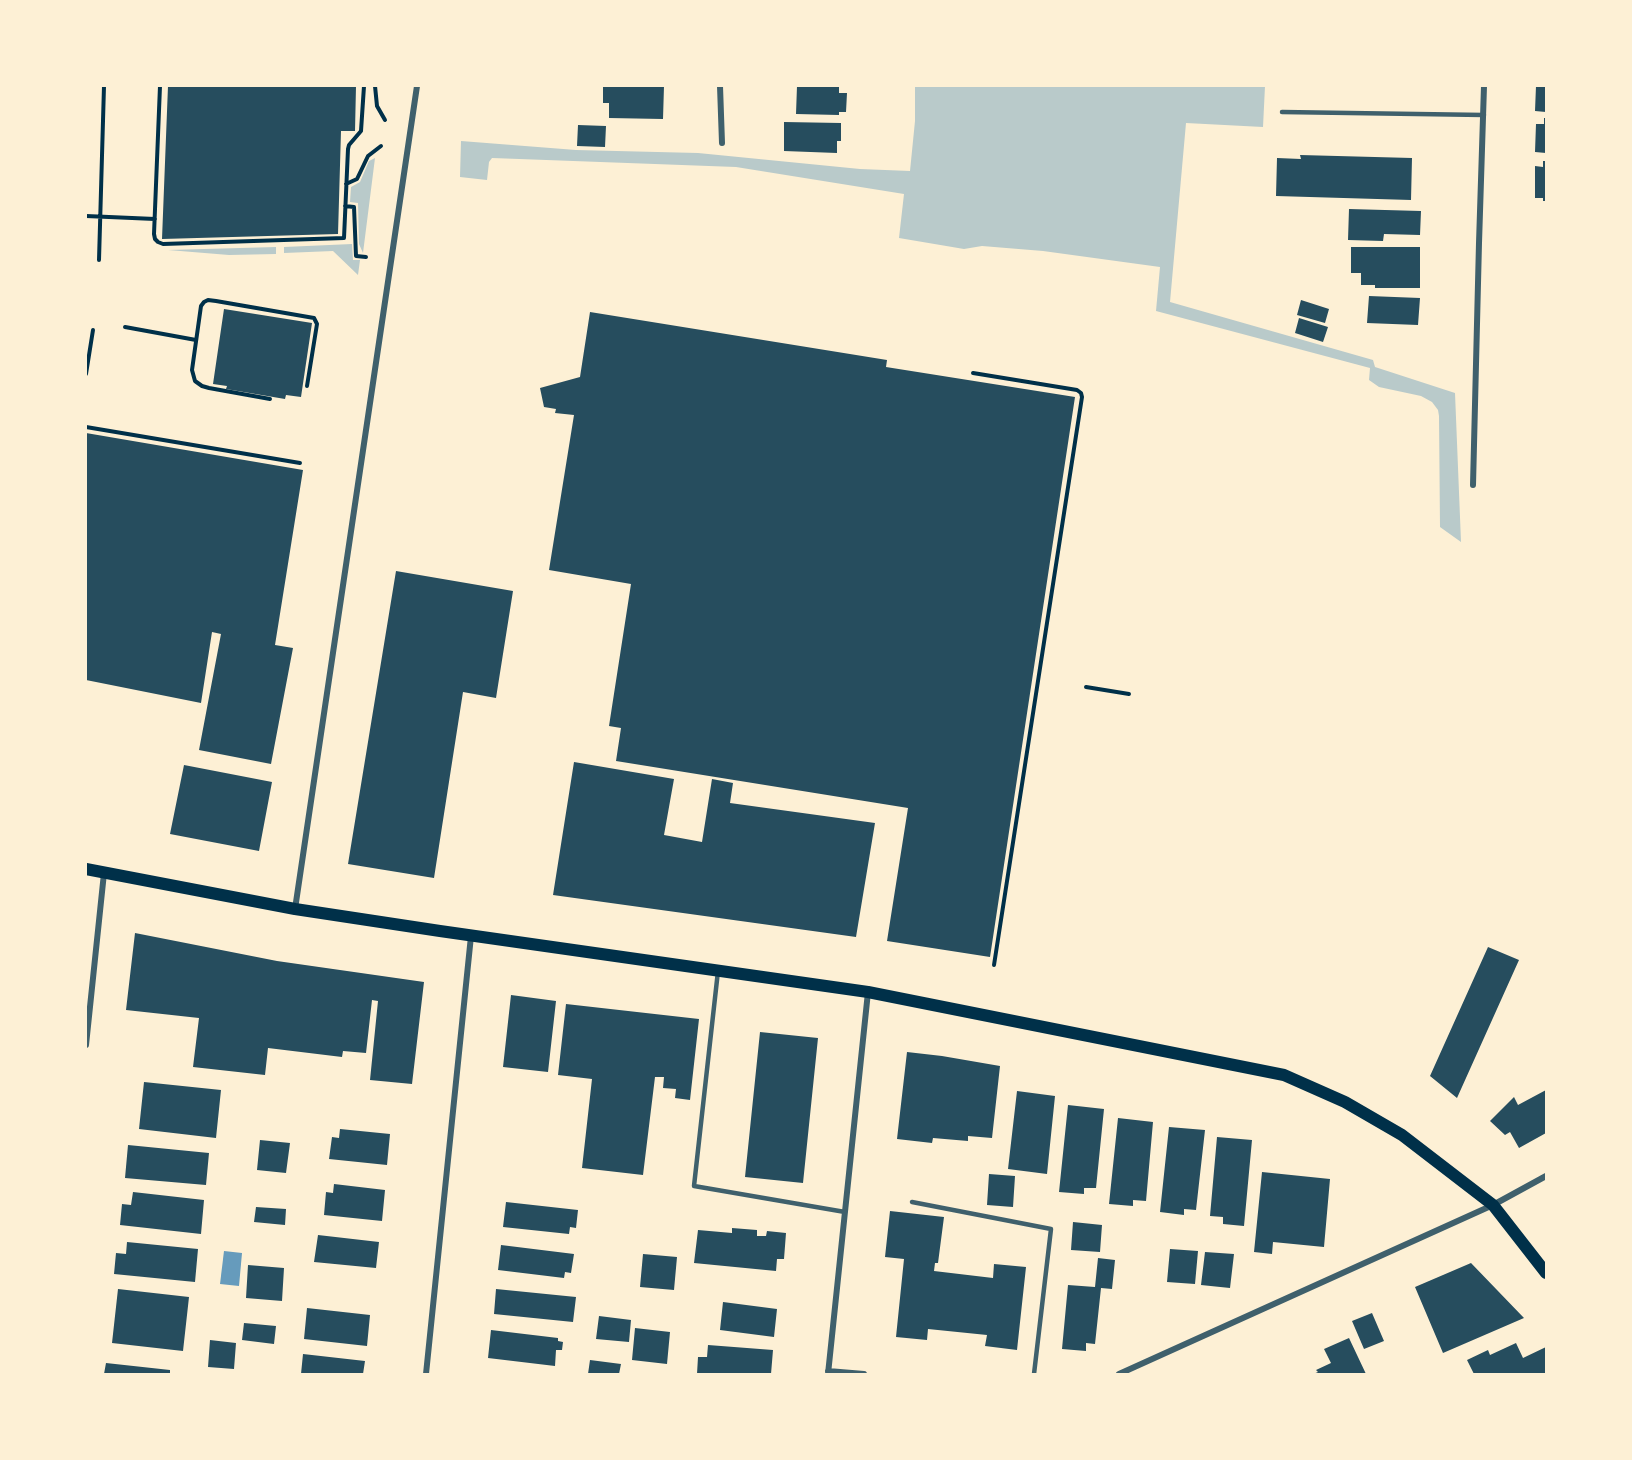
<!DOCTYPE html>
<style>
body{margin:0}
#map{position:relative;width:1632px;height:1460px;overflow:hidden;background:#fdf0d5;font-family:"IBM Plex Sans",sans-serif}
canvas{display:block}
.frame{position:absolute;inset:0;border:87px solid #fdf0d5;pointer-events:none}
</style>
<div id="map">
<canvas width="1632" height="1460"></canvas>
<div class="frame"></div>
</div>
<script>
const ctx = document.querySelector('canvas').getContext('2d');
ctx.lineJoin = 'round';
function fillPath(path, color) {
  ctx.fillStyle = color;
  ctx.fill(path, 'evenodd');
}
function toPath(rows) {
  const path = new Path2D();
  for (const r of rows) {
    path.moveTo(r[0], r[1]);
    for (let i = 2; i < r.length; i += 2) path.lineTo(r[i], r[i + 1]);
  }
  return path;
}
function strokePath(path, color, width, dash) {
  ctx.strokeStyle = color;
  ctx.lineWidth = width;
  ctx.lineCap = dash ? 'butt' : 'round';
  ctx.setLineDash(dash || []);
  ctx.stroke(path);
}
const green = toPath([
 [915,86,1265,86,1263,127,1186,123,1170,302,1373,360,1375,367,1455,393,1461,542,1440,527,1439,416,1438,410,1432,402,1421,396,1379,387,1369,380,1370,368,1156,311,1160,267,1043,251,982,246,964,249,899,238,904,194,736,167,492,158,489,162,487,180,460,177,461,141,576,150,698,153,860,169,910,171,915,121],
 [375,158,363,253,359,244,358,203,350,202,351,187,360,182,369,161],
 [352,244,353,260,360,260,358,275,333,251,284,253,284,247],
 [276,247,276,254,229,255,168,250]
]);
const water = toPath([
 [224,1251,242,1253,239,1286,220,1284]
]);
const building = toPath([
 [168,86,356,86,355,131,341,131,338,234,162,239],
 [603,86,664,86,663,119,609,118,609,103,603,103],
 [797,86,839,86,839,93,847,93,846,112,839,112,839,115,796,114],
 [1536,86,1546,86,1546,112,1535,111],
 [1544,118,1546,118,1546,153,1535,152,1536,124,1544,124],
 [784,122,841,123,841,141,837,141,837,153,784,151],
 [578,125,606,126,605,147,577,146],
 [1300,155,1412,158,1411,200,1276,196,1277,158,1301,159],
 [1543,161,1546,161,1546,201,1543,201,1543,198,1535,198,1535,166,1543,167],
 [1349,209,1421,211,1420,235,1384,234,1383,241,1348,240],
 [1351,247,1420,247,1420,288,1375,288,1375,285,1361,285,1361,273,1351,273],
 [1369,296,1420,298,1418,325,1367,323],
 [1301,300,1329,309,1325,323,1297,315],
 [224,309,312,323,301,397,286,395,285,399,226,389,227,386,213,384],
 [590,312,887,360,886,367,1075,397,990,957,887,941,908,808,616,761,621,728,609,726,631,584,549,570,574,415,555,413,556,409,544,407,540,388,580,377],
 [1299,318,1328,327,1323,342,1295,333],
 [86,433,303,470,275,645,293,648,271,764,199,750,221,634,212,632,201,703,86,680],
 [396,571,513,591,496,698,463,692,434,878,348,864],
 [574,762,674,779,664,835,702,842,712,779,733,783,730,803,875,823,856,937,553,895],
 [184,765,272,782,259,851,170,834],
 [135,933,277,961,424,982,412,1084,370,1080,378,1001,372,1000,366,1053,343,1051,342,1057,268,1048,265,1075,193,1067,199,1018,126,1010],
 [1488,947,1519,960,1457,1098,1430,1076],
 [511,995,556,1001,548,1072,503,1067],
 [566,1004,699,1019,690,1100,675,1098,676,1089,663,1088,664,1077,655,1077,643,1175,582,1168,592,1079,558,1075],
 [760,1032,818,1038,803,1183,745,1177],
 [907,1052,942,1056,1000,1066,992,1138,968,1136,968,1141,933,1138,932,1143,897,1139],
 [144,1082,221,1090,216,1138,139,1129],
 [1546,1090,1546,1133,1519,1148,1510,1132,1505,1135,1490,1121,1514,1097,1518,1105],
 [1017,1091,1055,1096,1047,1174,1008,1169],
 [1068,1105,1104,1109,1096,1188,1084,1188,1084,1194,1059,1192],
 [1118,1118,1153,1122,1146,1201,1133,1200,1133,1206,1109,1204],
 [1169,1127,1205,1130,1196,1210,1184,1209,1184,1215,1160,1212],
 [340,1129,390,1134,387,1165,329,1159,332,1137,339,1138],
 [1217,1137,1252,1140,1244,1226,1223,1224,1223,1217,1210,1216],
 [260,1140,290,1143,286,1173,257,1170],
 [128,1145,209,1153,206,1185,125,1178],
 [1262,1172,1330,1179,1324,1247,1273,1242,1272,1254,1254,1252],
 [989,1174,1015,1176,1013,1207,987,1205],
 [334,1184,385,1190,382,1221,324,1215,326,1192,333,1193],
 [133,1192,204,1200,201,1234,120,1225,122,1204,131,1205],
 [506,1202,578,1210,576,1228,570,1227,569,1234,503,1227],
 [256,1207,286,1209,285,1225,254,1222],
 [890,1211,944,1217,938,1263,935,1263,934,1271,993,1278,994,1264,1026,1267,1017,1350,985,1346,987,1335,928,1329,927,1340,896,1337,904,1259,885,1257],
 [1073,1222,1102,1225,1100,1252,1071,1250],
 [732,1228,757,1230,757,1236,766,1236,767,1231,786,1233,784,1259,777,1259,776,1271,694,1263,698,1230,732,1233],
 [318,1235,379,1242,376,1268,314,1262],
 [127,1242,198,1249,195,1282,114,1274,116,1253,126,1254],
 [501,1245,574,1254,571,1273,565,1272,564,1278,498,1270],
 [1170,1249,1198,1251,1195,1284,1167,1282],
 [1205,1252,1234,1254,1230,1288,1201,1285],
 [643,1254,677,1257,674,1290,640,1287],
 [1098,1258,1115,1260,1112,1289,1101,1288,1095,1344,1086,1343,1086,1351,1062,1349,1068,1285,1095,1287],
 [1471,1263,1524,1318,1443,1353,1415,1287],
 [248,1265,284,1268,282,1301,246,1298],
 [118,1289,189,1297,183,1351,112,1343],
 [496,1289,576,1297,573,1322,494,1314],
 [723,1302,777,1309,774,1337,720,1330],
 [307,1308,370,1315,367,1346,304,1339],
 [1372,1313,1384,1341,1364,1349,1352,1321],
 [599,1316,631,1320,629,1342,596,1339],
 [244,1323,276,1326,274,1344,242,1340],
 [635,1328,670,1332,667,1364,632,1360],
 [491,1330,558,1338,558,1341,563,1342,562,1350,556,1350,555,1366,488,1358],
 [1349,1338,1366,1374,1313,1374,1318,1372,1316,1370,1331,1363,1324,1349],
 [210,1340,236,1343,234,1369,208,1367],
 [1516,1343,1523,1358,1546,1347,1546,1374,1474,1374,1467,1360,1488,1350,1490,1355],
 [708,1345,773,1350,771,1374,697,1374,698,1357,707,1357],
 [303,1354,365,1361,363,1374,301,1374],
 [590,1360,621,1364,619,1374,588,1374],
 [106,1363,170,1370,170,1374,104,1374]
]);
const path = toPath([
 [160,86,154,234,155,239,158,242,163,244,344,238,348,149,349,145,361,131,364,86],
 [375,86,377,106,385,120],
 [346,184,357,179,368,156,381,146],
 [345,206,354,207,356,256,366,257],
 [86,216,155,219],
 [99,260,104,86],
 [125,327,196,340],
 [973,373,1077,390,1081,393,1082,397,994,965],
 [86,374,93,330],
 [270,399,209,388,202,386,195,381,192,370,201,306,204,302,208,300,216,301,314,318,317,324,307,386],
 [86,427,300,463],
 [1086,687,1129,694]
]);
const service = toPath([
 [1282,112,1484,115],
 [718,971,694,1186,845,1212],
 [912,1202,1051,1229,1034,1374]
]);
const minor = toPath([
 [720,86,722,143],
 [1473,485,1479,243,1484,86],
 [295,909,417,86],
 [86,1045,104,873],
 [828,1371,864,1374],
 [426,1374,471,936],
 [828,1374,868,992],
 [1119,1374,1493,1205,1546,1176]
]);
const secondary = toPath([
 [86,869,295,909,440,931,868,992,1284,1075,1345,1102,1402,1135,1493,1205,1546,1273]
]);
fillPath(green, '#b9caca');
fillPath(water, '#669bbc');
fillPath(building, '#264d5e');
strokePath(path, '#003049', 4);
strokePath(service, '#3f606c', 4.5);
strokePath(minor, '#3f606c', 6);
strokePath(secondary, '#003049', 12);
</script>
